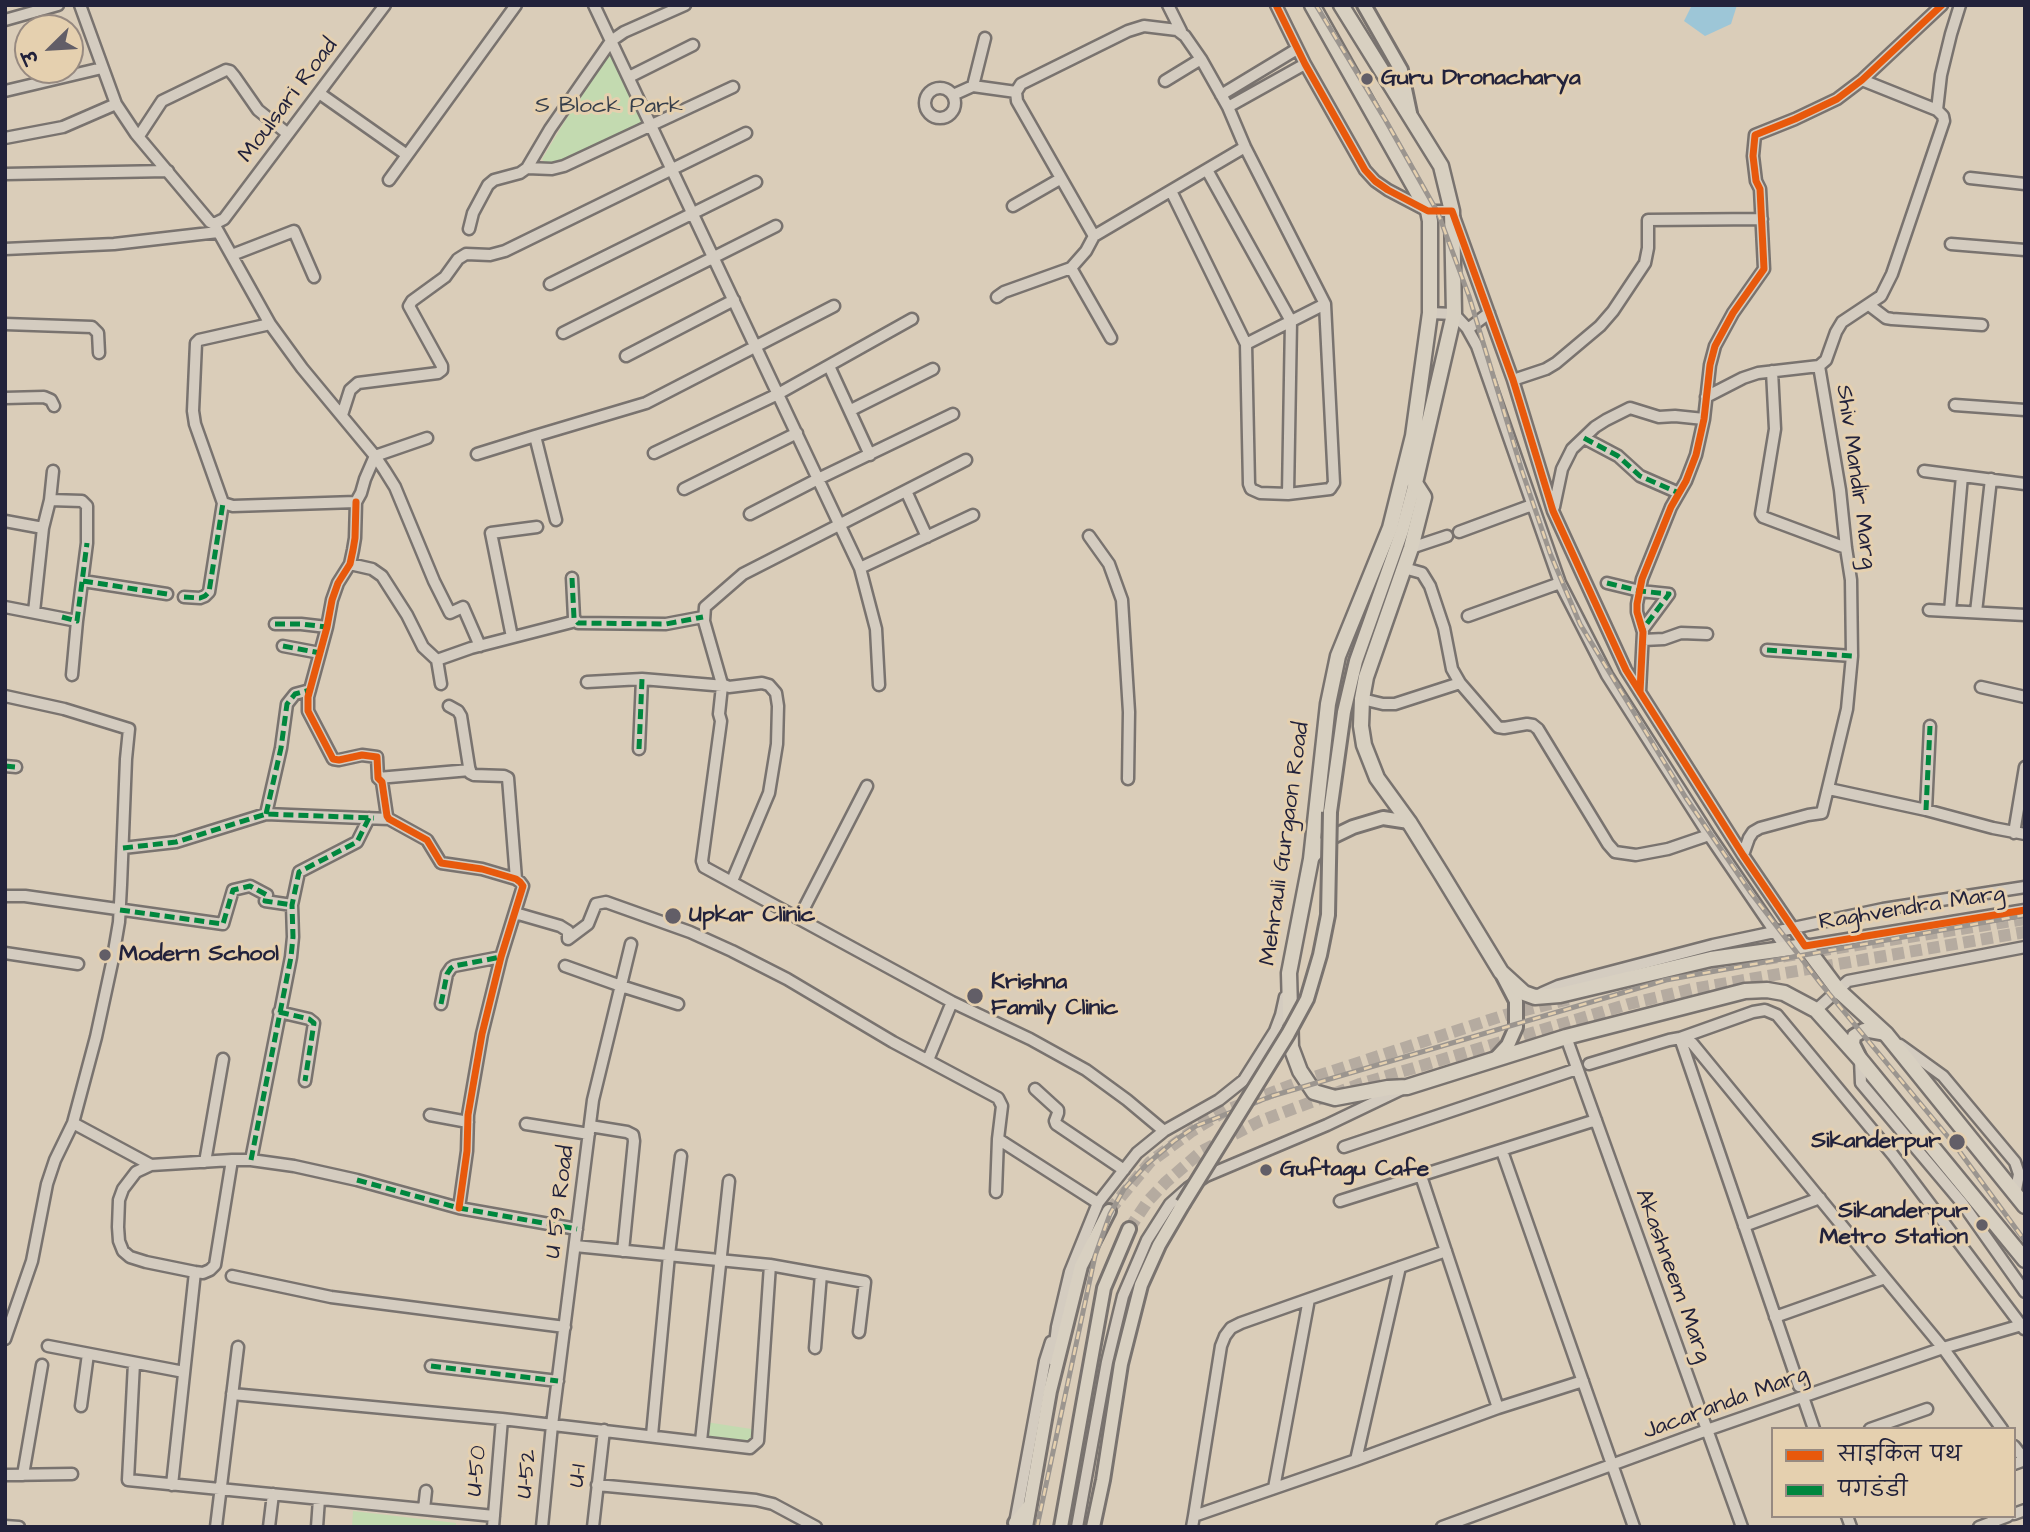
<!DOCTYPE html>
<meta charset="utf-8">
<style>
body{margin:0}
#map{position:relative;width:2030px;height:1532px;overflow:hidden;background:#dacdb9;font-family:"Architects Daughter","Playpen Sans Deva",sans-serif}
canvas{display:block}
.frame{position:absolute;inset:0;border:7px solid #22223b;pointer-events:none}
.legend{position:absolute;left:1771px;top:1427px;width:245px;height:91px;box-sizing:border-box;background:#e5d0af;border:2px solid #978a81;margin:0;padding:9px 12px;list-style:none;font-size:21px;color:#22223b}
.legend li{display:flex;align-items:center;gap:14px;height:35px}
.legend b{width:35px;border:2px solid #978a81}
.north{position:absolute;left:14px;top:14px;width:70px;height:70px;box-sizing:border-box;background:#e5d0af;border:2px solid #978a81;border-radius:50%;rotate:246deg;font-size:19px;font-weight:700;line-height:28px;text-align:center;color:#22223b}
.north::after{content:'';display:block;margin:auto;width:24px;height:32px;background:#625e67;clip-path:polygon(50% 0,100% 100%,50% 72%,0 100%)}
</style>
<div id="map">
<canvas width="2030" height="1532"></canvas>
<div class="frame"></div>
<ul class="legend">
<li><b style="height:9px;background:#e8590c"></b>साइकिल पथ</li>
<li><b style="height:9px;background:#00873e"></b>पगडंडी</li>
</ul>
<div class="north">उ</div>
</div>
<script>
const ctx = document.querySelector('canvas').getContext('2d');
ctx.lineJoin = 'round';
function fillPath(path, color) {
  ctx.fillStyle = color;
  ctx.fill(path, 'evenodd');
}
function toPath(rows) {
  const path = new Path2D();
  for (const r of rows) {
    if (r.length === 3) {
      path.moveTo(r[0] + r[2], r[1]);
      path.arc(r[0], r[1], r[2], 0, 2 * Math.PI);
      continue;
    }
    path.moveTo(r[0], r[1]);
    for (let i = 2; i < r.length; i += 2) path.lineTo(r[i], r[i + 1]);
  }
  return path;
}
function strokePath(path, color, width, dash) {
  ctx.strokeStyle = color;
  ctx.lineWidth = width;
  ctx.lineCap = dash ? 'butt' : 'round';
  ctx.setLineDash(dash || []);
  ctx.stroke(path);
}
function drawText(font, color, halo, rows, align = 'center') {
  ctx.font = font + ' "Architects Daughter",sans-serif';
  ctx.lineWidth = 6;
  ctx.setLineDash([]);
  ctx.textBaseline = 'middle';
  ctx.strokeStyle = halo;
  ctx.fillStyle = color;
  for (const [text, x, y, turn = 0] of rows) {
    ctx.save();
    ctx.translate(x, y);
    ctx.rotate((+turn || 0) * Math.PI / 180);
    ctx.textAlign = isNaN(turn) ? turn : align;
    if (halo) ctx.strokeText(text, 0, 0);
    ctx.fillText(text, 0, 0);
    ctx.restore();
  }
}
const green = toPath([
 [615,38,651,122,550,169,542,159],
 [706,1422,758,1430,758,1441,705,1438],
 [353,1511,456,1523,456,1527,352,1527]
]);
const water = toPath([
 [1692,5,1737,5,1731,24,1705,36,1684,21]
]);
const majorTunnel = toPath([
 [1676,973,2025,919],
 [1109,1211,1150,1162,1192,1131,1227,1110,1299,1082,1505,1015,1570,999],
 [1129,1229,1148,1201,1166,1182,1202,1151,1260,1121,1360,1084,1629,1004,1692,989,2025,932]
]);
const minor = toPath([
 [80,5,116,104,136,134,210,222,214,224,224,219,385,5],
 [594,5,860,568,876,629,879,685],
 [1168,5,1181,31],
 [1276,5,1305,64,1365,170,1375,181,1388,190,1428,211,1452,211,1513,380,1553,511,1626,670,1743,855,1805,946,2025,910],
 [5,20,58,5],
 [629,77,693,45],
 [1862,80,1937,110],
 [1165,81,1201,59],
 [973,86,985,38],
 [940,103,15],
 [5,91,102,68],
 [319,93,407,155],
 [953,95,973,86,1016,92],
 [1221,95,1297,49],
 [1228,107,1305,64],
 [139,136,162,101,226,70,230,71,235,77,258,110,288,134],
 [5,138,63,127,116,104],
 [527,168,552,169,564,166,733,87],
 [1207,170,1291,321,1288,494],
 [5,174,168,171],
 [1970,178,2025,184],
 [389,180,516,5],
 [1013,206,1060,179],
 [214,224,270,324,302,368,375,456,385,471,395,487,434,581,450,613,463,607,480,646],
 [469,229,473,213,488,185,494,180,520,173,527,168,550,129,611,41,624,32,685,5],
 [1094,236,1017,101,1016,92,1021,84,1128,31,1144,26,1177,30,1185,36,1201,59,1228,107,1245,147,1325,304,1334,483,1330,489,1288,494,1260,493,1251,489,1249,484,1246,344,1171,191],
 [1951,244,2025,250],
 [5,249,114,244,218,232],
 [232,255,294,231,314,277],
 [1071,268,1111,338],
 [550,284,756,182],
 [997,297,1004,292,1071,268,1086,251,1094,236,1245,147],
 [1869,305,1886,318,1892,319,1982,325],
 [1430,313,1454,314,1467,328,1477,346,1560,583,1607,675,1709,835,1786,948],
 [5,324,92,327,98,333,99,353],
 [1468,329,1489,313],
 [563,333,776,226],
 [1246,344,1325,304],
 [626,356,734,300],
 [829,366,870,455],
 [1819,366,1826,360,1836,332,1842,322,1881,296,1892,274,1944,121,1943,116,1937,110,1941,75,1951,34,1960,5],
 [1772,371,1775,429,1761,514,1763,517,1846,548],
 [1513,380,1546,369,1556,363,1600,326,1613,311,1645,263,1648,248,1648,220,1762,219],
 [1706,397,1743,378,1758,373,1819,366],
 [5,398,44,397,51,400,54,406],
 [1955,405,2025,410],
 [851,410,933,369],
 [342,415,350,390,358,383,438,373,442,370,442,366,409,306,412,301,445,277,458,259,466,254,490,255,505,251,746,133],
 [1584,438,1618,456,1640,476,1679,493],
 [654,453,778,394,912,319],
 [477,454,535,436],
 [1924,471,2025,484],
 [684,489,797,433],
 [906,491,927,537],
 [356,502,355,538,353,550,350,564,338,583,332,600,327,627,308,697,308,711,333,759,339,760,362,755,377,757,378,778,382,782,387,816,389,819,427,840,441,863,482,869,516,879,520,882,523,886,501,957,482,1034,468,1115,467,1151,459,1208],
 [223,503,233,506,356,502,361,493,365,479,375,456,427,438],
 [1554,507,1562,469,1572,449,1595,427,1606,420,1630,408,1659,417,1675,416,1704,419],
 [750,514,818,479,953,414],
 [556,520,535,436,646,403,834,306],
 [5,521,43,528],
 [1459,532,1532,505],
 [1089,536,1109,564,1122,600,1129,712,1128,779],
 [1411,548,1447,536],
 [350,564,372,569,382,576,407,615,423,647,437,660,441,684],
 [860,568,973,515],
 [1404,568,1422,573,1430,586,1444,628,1452,669,1460,683],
 [572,578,574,618,578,623,666,624,703,617],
 [83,581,167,594],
 [1607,583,1640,591,1669,594,1643,629],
 [184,597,200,598,205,596,209,592,223,503,195,424,193,411,196,343,199,340,270,324],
 [5,607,77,621,87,543,87,506,82,501,50,500],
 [1929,610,2025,615],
 [1950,611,1962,476],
 [34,612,43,528,50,500,53,471],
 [1976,612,1991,479],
 [1468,616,1560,583],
 [275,624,301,624,327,627],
 [512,637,491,533,537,527],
 [1643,640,1664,639,1681,633,1707,634],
 [283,646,320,653],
 [1767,650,1852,656],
 [437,660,471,648,576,621],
 [72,675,77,621],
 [587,682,642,679,725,686],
 [722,686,719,714,721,721,702,861,704,867,952,1002,1030,1039,1086,1070,1127,1100,1164,1131],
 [1981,687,2025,697],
 [1640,692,1643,632,1637,612,1637,604,1642,579,1671,507,1686,481,1696,455,1704,419,1710,365,1715,346,1733,313,1764,269,1760,189,1756,181,1753,156,1755,135,1795,119,1837,99,1862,80,1942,5],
 [5,696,64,709,129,729,126,759,121,885,119,922,112,963,96,1037,73,1123,55,1160,47,1184,32,1261,5,1339],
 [1362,699,1383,704,1395,704,1460,683,1498,727,1504,728,1527,724,1533,725,1538,729,1608,844,1615,852,1636,855,1668,849,1709,835],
 [449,706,458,711,461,716,470,773,474,775,504,776,508,778,516,879],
 [639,749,642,679],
 [5,766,16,767],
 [378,778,470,770],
 [1829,789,1926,810,1993,828,2025,834],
 [1926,810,1930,726],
 [266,814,281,748,287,704,295,694,310,690],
 [2014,833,2025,767],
 [123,848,176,842,266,814,389,819],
 [1743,855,1749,838,1753,832,1760,828,1808,815,1822,813,1847,709,1852,656,1851,580,1846,548,1840,490,1819,366],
 [732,881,769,793,777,744,778,706,776,693,769,685,762,683,729,687,722,684,704,621,705,607,743,574,966,460],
 [5,896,25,896,223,924,233,890,250,886,267,895,265,901,292,905],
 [515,913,560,926,568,931,568,939,588,924,596,904,606,902,690,932,732,951,787,979,893,1042,998,1098,1002,1106,998,1139,1098,1203],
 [799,918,867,786],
 [5,953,78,964],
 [565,966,621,986,678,1004],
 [1542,993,1558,986,1591,977,1713,945,1883,909,2025,887],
 [441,1004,447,974,451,968,454,966,501,957],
 [1816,1010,1848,981,2025,947],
 [279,1012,309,1019,314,1023,305,1081],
 [1566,1037,1742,1527],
 [1680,1038,1692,1043,1885,1278,1943,1348,2002,1429],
 [1680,1038,1753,1012,1765,1010,1777,1015,1893,1155,2024,1329],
 [1900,1045,1943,1076,2015,1162,2019,1174,2015,1195],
 [1860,1059,1861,1083,1962,1203,2025,1292],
 [928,1060,952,1002],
 [1589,1064,1669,1040,1680,1038,1799,1386],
 [1035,1089,1058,1110,1058,1113,1055,1121,1056,1124,1124,1170],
 [430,1115,468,1122],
 [73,1123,151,1165],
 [526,1124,589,1134],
 [590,1126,627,1132,633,1135,634,1141,623,1251],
 [1344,1147,1577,1069],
 [1502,1151,1634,1527],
 [232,1160,215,1265,210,1270,203,1273,195,1272,146,1262,130,1257,123,1251,119,1241,118,1227,119,1200,123,1189,136,1172,151,1165,232,1160,251,1160,294,1166,357,1180,459,1208,577,1229],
 [251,1160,291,957,293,937,292,905,299,872,357,842,369,818],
 [205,1162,223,1059],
 [1421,1176,1498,1408,1583,1381],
 [996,1192,998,1139],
 [1340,1201,1596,1120],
 [1744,1226,1820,1198],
 [575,1246,770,1265,865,1282,859,1332],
 [232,1276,331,1297,565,1327],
 [1309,1299,1446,1251],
 [1775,1317,1885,1278],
 [48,1346,184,1372],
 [815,1348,821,1274],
 [1053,1360,1057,1327,1070,1272,1098,1203,1137,1153,1164,1131,1219,1100,1244,1080,1275,1031,1281,1015,1285,997],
 [134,1363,128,1480,494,1516],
 [431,1366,558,1381],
 [232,1394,502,1419,750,1448,758,1441,770,1265],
 [1803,1397,1814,1429],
 [81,1406,88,1354],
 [1870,1429,1927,1409],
 [652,1435,669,1255,681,1156],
 [701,1441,729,1181],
 [2014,1446,2025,1460],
 [1356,1460,1400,1267],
 [2014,1464,2025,1460],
 [5,1475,72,1474],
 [23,1475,42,1365],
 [172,1485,195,1272],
 [597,1485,756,1500,773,1504,816,1527],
 [424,1509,426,1491],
 [2014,1514,2025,1510],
 [1194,1516,1221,1346,1225,1336,1231,1328,1241,1323,1309,1299,1274,1488],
 [1847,1516,1851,1527],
 [1015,1523,1045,1361,1051,1342],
 [5,1526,19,1527],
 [216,1527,238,1347],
 [269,1527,273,1494],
 [317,1527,319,1499],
 [493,1527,502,1419],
 [542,1527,552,1425,593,1100,631,944],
 [593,1527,604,1430],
 [1077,1527,1107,1362,1123,1296,1147,1240,1170,1204,1188,1188,1206,1176,1327,1125,1400,1090],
 [1192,1527,1194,1516,1356,1460,1498,1408],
 [1442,1527,1707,1430,1943,1348,2025,1324],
 [1979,1527,2008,1516]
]);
const major = toPath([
 [1364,5,1401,70,1410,113],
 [1330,812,1344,712,1356,661,1402,531,1415,483],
 [1311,859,1328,839,1353,827,1383,818,1409,822],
 [1859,1056,1853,1044,1854,1036,1864,1030,1886,1034],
 [1496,1058,1508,1045,1516,1027,1516,1001,1503,976],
 [1015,1523,1029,1506],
 [1026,1527,1050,1391,1081,1266,1109,1211],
 [1061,1527,1104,1288,1129,1229],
 [1093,1527,1103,1480,1121,1364,1141,1285,1159,1245,1183,1204]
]);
const highway = toPath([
 [1312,5,1428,211,1430,221,1430,313,1413,436,1390,528,1338,656,1328,704,1311,859,1289,973,1291,1047,1300,1071,1314,1092,1335,1098,1388,1088,1407,1087,1566,1037,1745,991,1767,990,1784,993,1816,1010,1860,1059,2025,1260],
 [1341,5,1441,166,1452,211,1454,314,1415,483,1424,497,1411,548,1366,677,1362,699,1361,726,1364,745,1377,778,1409,822,1442,875,1501,972,1524,993,1535,997,1560,995,1711,959,1805,946,1838,990,1886,1034,2025,1206]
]);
const rail = toPath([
 [1316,5,1386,121,1438,213,1469,296,1522,471,1550,553,1580,624,1686,798,1751,893,1821,984,1954,1144,2025,1241],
 [1037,1527,1095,1256,1110,1214,1124,1189,1146,1165,1174,1141,1196,1126,1272,1096,1666,980,2025,915]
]);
const majorBridge = toPath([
 [1183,1204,1288,1034,1307,999,1320,955,1328,915,1330,812]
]);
const quiet = toPath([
 [1584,438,1618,456,1640,476,1679,493],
 [572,578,574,618,578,623,666,624,703,617],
 [83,581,167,594],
 [1607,583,1640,591,1669,594,1643,629],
 [184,597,200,598,205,596,209,592,223,503],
 [62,617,77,621,87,543],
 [275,624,301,624,327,627],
 [283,646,320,653],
 [1767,650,1852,656],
 [639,749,642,679],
 [5,766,16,767],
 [1926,810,1930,726],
 [266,814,281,748,287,704,295,694,310,690],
 [123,848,176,842,266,814,374,818],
 [120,910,223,924,233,890,250,886,267,895,265,901,292,905],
 [441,1004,447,974,451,968,454,966,501,957],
 [279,1012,309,1019,314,1023,305,1081],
 [251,1160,291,957,293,937,292,905,299,872,357,842,369,818],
 [357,1180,459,1208,577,1229],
 [431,1366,558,1381]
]);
const cycleway = toPath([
 [1276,5,1305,64,1365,170,1375,181,1388,190,1428,211,1452,211,1513,380,1553,511,1626,670,1743,855,1805,946,2025,910],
 [356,502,355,538,353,550,350,564,338,583,332,600,327,627,308,697,308,711,333,759,339,760,362,755,377,757,378,778,382,782,387,816,389,819,427,840,441,863,482,869,516,879,520,882,523,886,501,957,482,1034,468,1115,467,1151,459,1208],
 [1640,692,1643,632,1637,612,1637,604,1642,579,1671,507,1686,481,1696,455,1704,419,1710,365,1715,346,1733,313,1764,269,1760,189,1756,181,1753,156,1755,135,1795,119,1837,99,1862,80,1942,5]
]);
const markers = [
 [1367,79,7,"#625e67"],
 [673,916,9,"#625e67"],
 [105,955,7,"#625e67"],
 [975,996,9,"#625e67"],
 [1957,1142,9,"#625e67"],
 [1266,1170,7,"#625e67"],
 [1982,1225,7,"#625e67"]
];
const poiNames = [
 ["Guru Dronacharya",1381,79],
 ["Upkar Clinic",689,916],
 ["Modern School",119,955],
 ["Krishna",991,983],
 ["Family Clinic",991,1009],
 ["Sikanderpur",1941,1142,"right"],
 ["Guftagu Cafe",1280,1170],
 ["Sikanderpur",1968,1212,"right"],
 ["Metro Station",1968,1238,"right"]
];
const streetNames = [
 ["Moulsari Road",289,101,-53],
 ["Shiv Mandir Marg",1855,477,82],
 ["Mehrauli Gurgaon Road",1286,844,-82],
 ["Raghvendra Marg",1912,909,-9],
 ["U 59 Road",561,1202,-83],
 ["Akashneem Marg",1672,1276,70],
 ["Jacaranda Marg",1726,1404,-20],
 ["U-50",478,1471,-85],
 ["U-52",528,1474,-84],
 ["U-1",579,1476,-83]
];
const parkNames = [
 ["S Block Park",609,107]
];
fillPath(green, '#c3dab0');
fillPath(water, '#9dc6d7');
strokePath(majorTunnel, '#b5aba0', 12, [12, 6]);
strokePath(minor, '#79736f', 15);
strokePath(major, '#79736f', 18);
strokePath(highway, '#79736f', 19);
strokePath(minor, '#d4ccc0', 10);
strokePath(major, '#d8d0c1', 12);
strokePath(highway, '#d8d0c1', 14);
strokePath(rail, '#9b958f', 5);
strokePath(rail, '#e5d0af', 2.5, [8]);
strokePath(majorBridge, '#79736f', 18, []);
strokePath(majorBridge, '#d8d0c1', 12);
strokePath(quiet, '#00873e', 5, [10, 5]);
strokePath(cycleway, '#e8590c', 7);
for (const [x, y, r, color] of markers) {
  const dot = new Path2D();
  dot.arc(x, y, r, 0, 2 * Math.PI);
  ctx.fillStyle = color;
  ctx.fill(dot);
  strokePath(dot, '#e5d0af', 2.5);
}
drawText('bold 23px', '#22223b', '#e5d0af', poiNames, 'left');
drawText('23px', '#22223b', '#e5d0af', streetNames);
drawText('23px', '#373f4b', '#e5d0af', parkNames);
</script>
